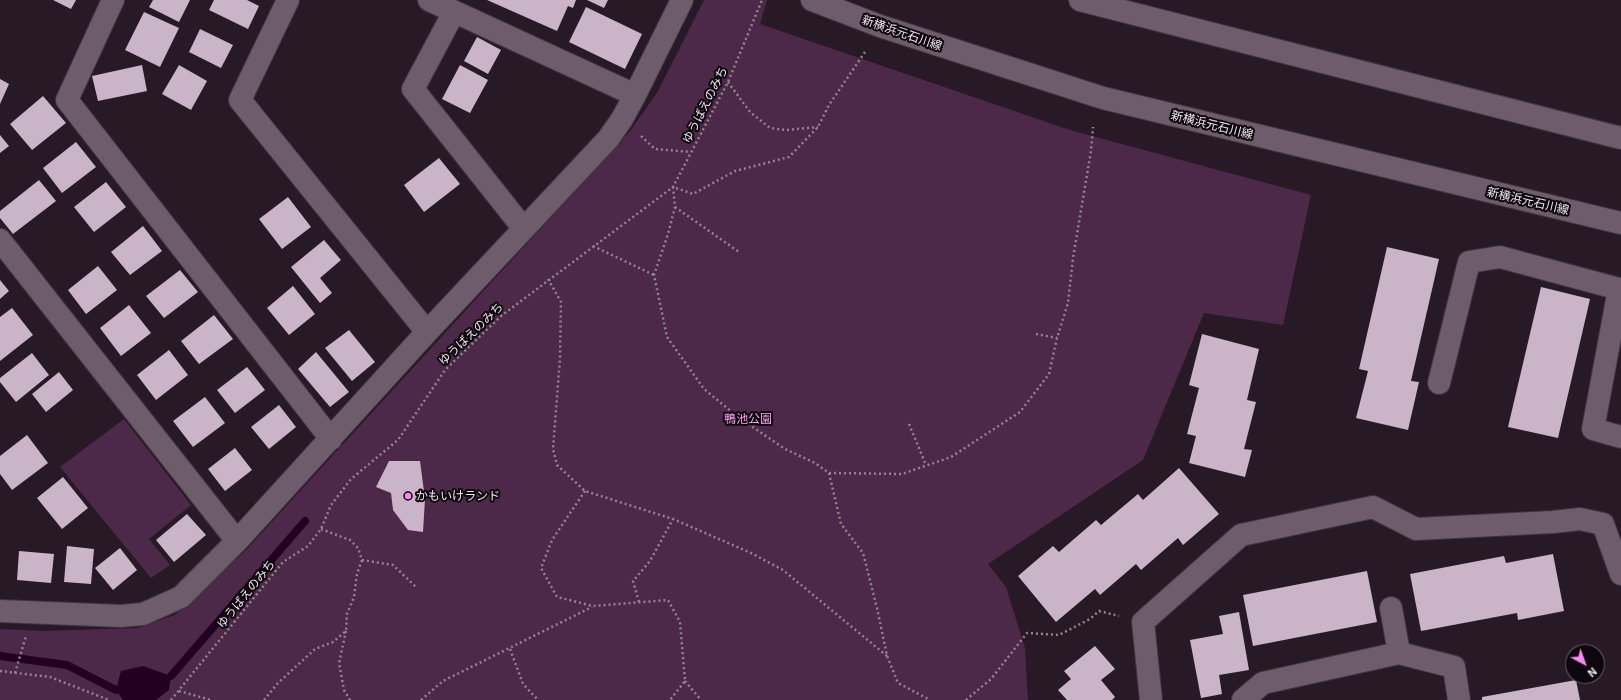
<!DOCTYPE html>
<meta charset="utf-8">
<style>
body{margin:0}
#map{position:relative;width:1621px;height:700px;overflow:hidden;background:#281927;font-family:"Exo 2",sans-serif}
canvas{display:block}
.north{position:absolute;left:1565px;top:644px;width:40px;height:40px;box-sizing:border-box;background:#0d060c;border:1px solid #686067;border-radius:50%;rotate:139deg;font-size:11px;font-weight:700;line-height:16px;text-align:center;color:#f1e6f0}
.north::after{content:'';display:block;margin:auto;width:14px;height:18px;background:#f689ed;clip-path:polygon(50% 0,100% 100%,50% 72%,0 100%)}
</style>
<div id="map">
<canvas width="1621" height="700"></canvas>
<div class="north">N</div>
</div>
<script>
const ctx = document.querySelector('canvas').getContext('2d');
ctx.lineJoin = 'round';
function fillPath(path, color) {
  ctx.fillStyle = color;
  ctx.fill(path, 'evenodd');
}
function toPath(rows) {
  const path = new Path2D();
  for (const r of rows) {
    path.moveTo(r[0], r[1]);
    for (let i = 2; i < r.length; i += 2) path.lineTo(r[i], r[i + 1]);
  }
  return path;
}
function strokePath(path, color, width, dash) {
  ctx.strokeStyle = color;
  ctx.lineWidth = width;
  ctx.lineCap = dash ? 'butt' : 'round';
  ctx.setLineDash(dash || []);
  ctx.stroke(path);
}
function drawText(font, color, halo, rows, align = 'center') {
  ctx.font = font + ' "Exo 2","Noto Sans JP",sans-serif';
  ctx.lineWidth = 4;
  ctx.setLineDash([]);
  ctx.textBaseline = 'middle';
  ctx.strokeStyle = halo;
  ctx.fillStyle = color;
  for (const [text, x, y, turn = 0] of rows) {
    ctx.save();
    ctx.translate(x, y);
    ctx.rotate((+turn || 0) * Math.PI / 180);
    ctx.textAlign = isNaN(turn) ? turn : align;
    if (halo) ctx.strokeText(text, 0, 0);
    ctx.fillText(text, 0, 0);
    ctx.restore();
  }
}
const green = toPath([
 [704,0,767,0,760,24,1070,130,1311,195,1283,325,1204,313,1143,460,988,564,1006,587,1025,648,1028,700,0,700,0,629,43,631,137,628,175,615,246,550,631,130,658,91],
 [124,419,191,505,149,539,170,565,151,578,60,467]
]);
const water = toPath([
 [143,666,171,676,169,690,156,700,123,700,116,690,121,671]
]);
const stream = toPath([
 [0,656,67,665,116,690],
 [171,676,305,521]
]);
const building = toPath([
 [53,0,76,0,71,9],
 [153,0,190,0,179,22,149,7],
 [214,0,247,0,259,6,248,29,209,10],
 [487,0,576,0,573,8,568,6,557,31],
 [587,0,608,0,604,8],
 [586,7,642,34,625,69,569,42],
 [144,12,179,28,160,67,125,50],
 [200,29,233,45,221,68,189,52],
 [477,37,501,50,488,74,464,61],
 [142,65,147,91,98,101,92,76],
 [179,65,207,81,191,110,162,94],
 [460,65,488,80,470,113,442,99],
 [0,79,9,84,0,104],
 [43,96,66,123,32,150,10,124],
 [0,135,9,146,0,153],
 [76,142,96,167,62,193,43,168],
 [439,158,460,184,424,212,404,185],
 [39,180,56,201,13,234,0,218,0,211],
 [106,182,126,207,94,232,74,207],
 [288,197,311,227,282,249,259,219],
 [143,226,162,251,130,275,111,252],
 [324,240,341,260,320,278,332,293,320,303,291,267],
 [1387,247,1439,259,1411,381,1419,382,1408,430,1356,418,1368,371,1359,369],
 [98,266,117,290,86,314,68,290],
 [180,270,198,292,164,318,146,296],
 [0,280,9,291,0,299],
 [293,286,315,314,289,335,267,308],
 [1541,287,1590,299,1558,438,1508,427],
 [129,305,151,333,121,356,100,328],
 [12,308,33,335,0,361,0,317],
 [214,315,233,339,199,364,181,341],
 [349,330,375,362,352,381,325,348],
 [1202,334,1259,349,1247,400,1256,402,1244,449,1252,450,1245,477,1189,463,1196,436,1187,434,1199,388,1189,385],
 [169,350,188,375,156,400,137,375],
 [316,352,349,392,330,407,298,369],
 [32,353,49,375,16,402,0,382,0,378],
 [247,367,265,390,235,413,217,390],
 [59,372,73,390,46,412,32,394],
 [205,397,225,423,193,447,173,421],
 [279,405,296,427,269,449,251,427],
 [27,435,48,463,12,490,0,474,0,456],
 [235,448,252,470,225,491,208,469],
 [389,461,420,461,425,499,423,532,408,530,393,510,391,493,376,487],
 [1179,468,1219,514,1183,545,1178,538,1141,570,1136,564,1100,595,1095,589,1056,622,1018,576,1053,546,1059,552,1096,520,1101,525,1138,494,1143,500],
 [63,477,88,508,62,529,37,498],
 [187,514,206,535,174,562,156,540],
 [67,546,94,549,91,584,64,582],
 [120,548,137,570,113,590,95,568],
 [19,551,54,554,51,583,17,580],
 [1553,554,1564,611,1518,620,1517,613,1421,631,1410,574,1504,556,1506,563],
 [1367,571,1377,622,1253,646,1243,595],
 [1239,612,1249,670,1219,675,1222,694,1201,698,1190,640,1223,634,1219,616],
 [1095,646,1115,669,1101,680,1115,697,1112,700,1067,700,1058,690,1071,679,1064,671],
 [1576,680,1580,700,1482,700,1482,697]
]);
const path = toPath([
 [865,52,829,105,818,127,789,157,735,171,693,194,673,187,675,207,668,234,654,275,667,337,704,389,738,417,785,449,815,463,829,473,902,474,951,457,1020,412,1049,374,1057,338,1068,303,1073,258,1091,151,1093,127],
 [728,82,750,112,770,128,786,130,818,127],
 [641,136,655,149,691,152],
 [675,207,739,252],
 [593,246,654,275],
 [548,279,561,302,560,358,553,449,557,465,585,491,673,519,751,553,783,570,887,656],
 [1036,334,1057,338],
 [909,424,926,465],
 [829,473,841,524,863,553,877,608,887,656,898,683,930,700],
 [585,491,552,540,541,568,557,597,593,606,668,600,680,622,685,681,670,700],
 [321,529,350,540,358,548,362,560,393,565,416,587],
 [639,602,633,581,650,561,673,519],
 [346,631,339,663,344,690,350,700],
 [510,649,523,684,538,700],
 [0,671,50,677,109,700],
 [15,673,26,636],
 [685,681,701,700],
 [179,691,211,700],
 [171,700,283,562,308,546,321,529,331,505,351,479,398,440,445,370,501,316,673,187,728,82,762,0],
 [264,700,278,683,315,649,333,642,346,631,347,614,354,597,357,574,362,560],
 [421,700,443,681,592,607],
 [966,700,991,679,1027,633,1059,635,1090,619,1099,611,1119,616]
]);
const minor = toPath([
 [113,0,67,100,331,439],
 [288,0,240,100,427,332],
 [429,0,635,95],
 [812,0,880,26,1103,98,1621,223],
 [1080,0,1621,138],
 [454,12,413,89,524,229],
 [0,240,237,541],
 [1439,383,1469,262,1500,257,1619,289,1593,429,1621,437],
 [1391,608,1399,653],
 [0,611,121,616,143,614,181,597,237,541,427,332,608,139,622,119,635,95,682,0],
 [1151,700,1143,622,1241,535,1373,507,1416,529,1553,522,1580,519,1603,524,1621,574],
 [1243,700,1263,683,1399,653,1454,667,1459,700]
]);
const markers = [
 [408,496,4,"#f689ed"]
];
const streetNames = [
 ["新横浜元石川線",902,33,19],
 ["ゆうばえのみち",705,105,-63],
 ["新横浜元石川線",1212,125,14],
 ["新横浜元石川線",1528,201,13],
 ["ゆうばえのみち",471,334,-44],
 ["ゆうばえのみち",246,594,-51]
];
const parkNames = [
 ["鴨池公園",748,419]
];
const poiNames = [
 ["かもいけランド",416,496]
];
fillPath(green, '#4c2849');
fillPath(water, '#220021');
strokePath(stream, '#220021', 8);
fillPath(building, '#cab4c7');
strokePath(minor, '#423640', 24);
strokePath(path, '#928691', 2.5, [2, 3]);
strokePath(minor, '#6e5c6c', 22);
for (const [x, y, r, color] of markers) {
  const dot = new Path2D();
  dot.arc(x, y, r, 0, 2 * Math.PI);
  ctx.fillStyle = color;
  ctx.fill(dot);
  strokePath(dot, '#0d060c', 1.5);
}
drawText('12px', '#f1e6f0', '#0d060c', streetNames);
drawText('12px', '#fda7f5', '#0d060c', parkNames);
drawText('12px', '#f1e6f0', '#0d060c', poiNames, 'left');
</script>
